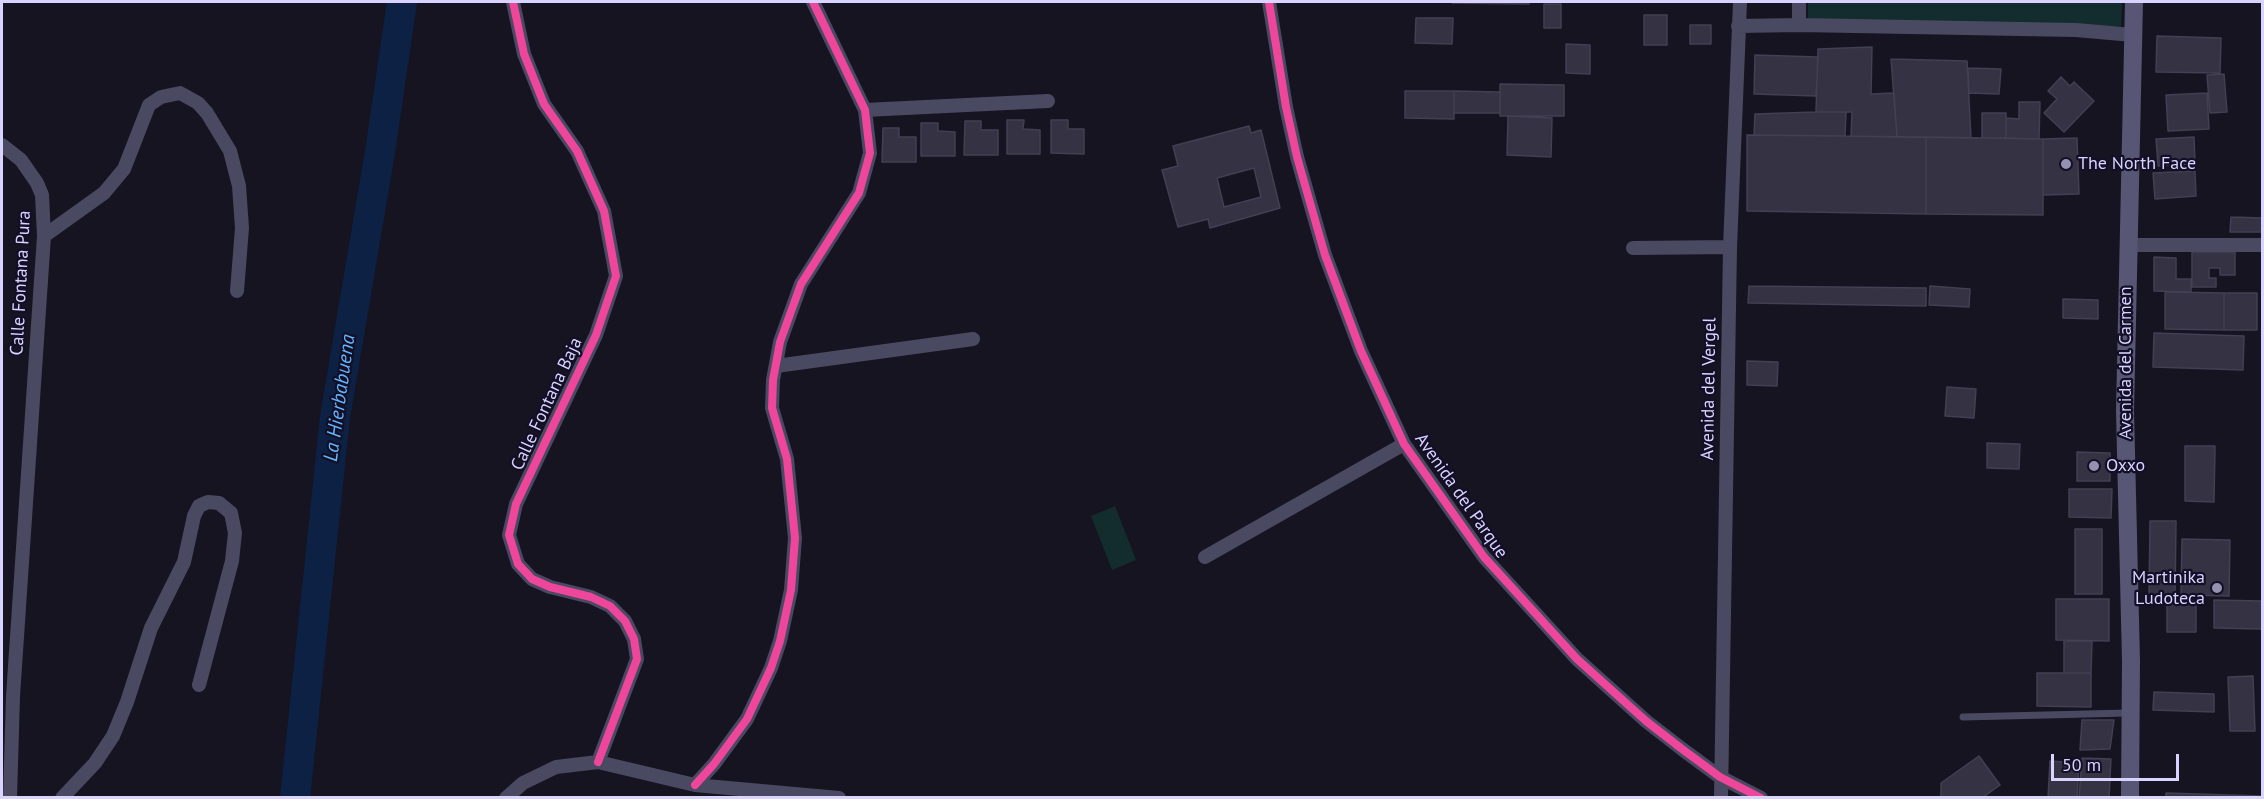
<!DOCTYPE html>
<style>
body{margin:0}
#map{position:relative;width:2264px;height:799px;overflow:hidden;background:#161421;font-family:"PT Sans",sans-serif}
canvas{display:block}
.frame{position:absolute;inset:0;border:3px solid #d9d4ff;pointer-events:none}
.scale{position:absolute;left:2051px;top:754px;width:128px;height:27px;box-sizing:border-box;border:3px solid #d9d4ff;border-top:0;padding-left:8px;font-size:18px;line-height:21px;white-space:nowrap;color:#d9d4ff;-webkit-text-stroke:4px #130f26;paint-order:stroke}
</style>
<div id="map">
<canvas width="2264" height="799"></canvas>
<div class="frame"></div>
<div class="scale">50 m</div>
</div>
<script>
const ctx = document.querySelector('canvas').getContext('2d');
ctx.lineJoin = 'round';
function fillPath(path, color) {
  ctx.fillStyle = color;
  ctx.fill(path, 'evenodd');
}
function toPath(rows) {
  const path = new Path2D();
  for (const r of rows) {
    path.moveTo(r[0], r[1]);
    for (let i = 2; i < r.length; i += 2) path.lineTo(r[i], r[i + 1]);
  }
  return path;
}
function strokePath(path, color, width, dash) {
  ctx.strokeStyle = color;
  ctx.lineWidth = width;
  ctx.lineCap = dash ? 'butt' : 'round';
  ctx.setLineDash(dash || []);
  ctx.stroke(path);
}
function drawText(font, color, halo, rows, align = 'center') {
  ctx.font = font + ' "PT Sans",sans-serif';
  ctx.lineWidth = 4.5;
  ctx.setLineDash([]);
  ctx.textBaseline = 'middle';
  ctx.strokeStyle = halo;
  ctx.fillStyle = color;
  for (const [text, x, y, turn = 0] of rows) {
    ctx.save();
    ctx.translate(x, y);
    ctx.rotate((+turn || 0) * Math.PI / 180);
    ctx.textAlign = isNaN(turn) ? turn : align;
    if (halo) ctx.strokeText(text, 0, 0);
    ctx.fillText(text, 0, 0);
    ctx.restore();
  }
}
const green = toPath([
 [1808,2,2122,2,2121,28,1808,23],
 [1115,506,1136,560,1112,570,1091,516]
]);
const river = toPath([
 [295,798,335,417,380,152,402,2]
]);
const building = toPath([
 [1452,2,1529,2,1529,4,1452,3,1452,2],
 [1544,4,1561,4,1561,28,1544,28,1544,4],
 [1644,15,1667,15,1667,45,1644,45,1644,15],
 [1416,18,1453,18,1452,44,1415,43,1416,18],
 [1690,25,1711,25,1711,44,1690,44,1690,25],
 [2157,36,2221,38,2220,73,2156,72,2157,36],
 [1566,44,1590,45,1590,74,1566,73,1566,44],
 [1872,47,1871,94,1894,93,1897,137,1851,136,1852,112,1816,112,1818,49,1872,47],
 [1755,55,1818,57,1816,96,1754,94,1755,55],
 [1891,59,1967,61,1971,138,1897,137,1891,59],
 [1968,68,2001,69,1999,94,1969,93,1968,68],
 [2224,74,2227,112,2210,113,2207,75,2224,74],
 [2061,77,2070,86,2074,82,2094,101,2064,132,2044,113,2057,99,2048,91,2061,77],
 [1500,84,1564,85,1564,116,1500,116,1500,84],
 [1405,91,1454,91,1454,119,1405,118,1405,91],
 [1454,91,1500,92,1500,113,1454,113,1454,91],
 [2207,93,2209,129,2168,131,2166,95,2207,93],
 [2019,102,2040,102,2039,139,2006,138,2006,118,2019,119,2019,102],
 [1816,112,1846,112,1845,136,1754,135,1755,114,1816,112],
 [1982,113,2006,113,2006,138,1982,138,1982,113],
 [1508,116,1552,118,1551,157,1507,155,1508,116],
 [1007,120,1024,120,1023,129,1040,130,1040,154,1007,154,1007,120],
 [1051,120,1068,120,1068,129,1084,129,1084,154,1051,153,1051,120],
 [965,121,981,121,981,130,998,130,998,155,964,155,965,121],
 [921,123,938,123,938,131,955,132,955,156,921,156,921,123],
 [1249,126,1251,133,1261,130,1280,208,1210,228,1208,219,1178,227,1162,170,1178,166,1173,146,1249,126],
 [1254,168,1261,197,1224,207,1217,178,1254,168],
 [883,128,899,128,899,137,916,137,916,162,882,162,883,128],
 [1747,135,1926,137,1926,214,1747,211,1747,135],
 [1926,137,2043,139,2043,215,1926,214,1926,137],
 [2194,137,2195,164,2158,166,2156,139,2194,137],
 [2077,138,2079,194,2043,195,2043,139,2077,138],
 [2195,171,2196,196,2155,199,2153,173,2195,171],
 [2231,217,2262,218,2262,232,2230,232,2231,217],
 [2192,252,2235,252,2235,275,2220,275,2220,268,2209,268,2209,278,2216,278,2216,287,2192,287,2192,252],
 [2154,257,2176,258,2176,279,2191,279,2191,292,2154,291,2154,257],
 [1749,286,1926,288,1926,306,1748,303,1749,286],
 [1930,286,1970,289,1969,307,1929,305,1930,286],
 [2165,292,2224,293,2224,330,2165,329,2165,292],
 [2224,293,2257,293,2257,330,2224,330,2224,293],
 [2063,299,2098,300,2098,319,2063,318,2063,299],
 [2154,333,2244,336,2243,370,2153,367,2154,333],
 [1747,361,1778,362,1777,386,1747,385,1747,361],
 [1947,387,1976,389,1974,418,1945,416,1947,387],
 [1987,443,2020,444,2019,469,1987,468,1987,443],
 [2185,446,2215,446,2214,502,2185,501,2185,446],
 [2077,452,2110,453,2110,481,2077,481,2077,452],
 [2069,489,2112,489,2111,518,2069,517,2069,489],
 [2150,521,2176,521,2175,598,2149,597,2150,521],
 [2075,529,2102,529,2102,594,2075,594,2075,529],
 [2182,539,2230,540,2229,596,2181,595,2182,539],
 [2056,599,2109,599,2109,641,2056,640,2056,599],
 [2167,600,2196,601,2196,632,2167,632,2167,600],
 [2214,600,2262,601,2262,629,2214,628,2214,600],
 [2064,641,2092,641,2091,673,2064,673,2064,641],
 [2037,673,2091,673,2091,707,2037,706,2037,673],
 [2253,676,2255,731,2230,731,2228,677,2253,676],
 [2154,692,2214,694,2214,712,2153,710,2154,692],
 [2082,720,2114,720,2110,749,2080,750,2082,720],
 [1979,756,2000,785,1982,798,1941,798,1941,783,1979,756],
 [2082,758,2111,759,2109,798,2079,798,2082,758],
 [2050,761,2079,763,2077,798,2048,798,2050,761],
 [2166,793,2262,796,2262,798,2166,798,2166,793]
]);
const lane = toPath([
 [1963,717,2128,713]
]);
const street = toPath([
 [513,2,524,54,544,104,577,151,604,211,616,276,596,335,516,504,509,535,518,564,532,579,550,587,591,597,610,606,625,621,634,639,637,659,598,762],
 [1269,2,1286,107,1297,157,1325,255,1361,351,1404,444,1484,557,1577,659,1646,721,1682,749,1720,777,1761,798],
 [1799,25,1799,2],
 [1738,26,1799,25,2076,30,2133,35],
 [865,110,1048,101],
 [2,145,21,160,37,183,42,195,44,236,13,696,10,798],
 [44,236,104,193,124,169,149,105,161,97,180,93,198,103,207,113,230,151,239,186,242,228,237,291],
 [2127,245,2262,245],
 [1633,248,1730,247],
 [776,366,973,339],
 [1205,557,1404,444],
 [695,785,714,764,747,719,771,668,780,641,791,590,795,538,787,459,772,408,773,380,780,342,801,284,859,193,870,153,865,110,813,2],
 [62,798,95,763,113,736,127,702,151,628,184,562,194,516,199,506,208,502,219,503,231,513,235,533,232,561,199,685],
 [506,798,523,783,556,767,598,762,695,785,839,798],
 [1721,798,1730,247,1740,2]
]);
const secondary = toPath([
 [2130,798,2131,661,2125,411,2134,2]
]);
const cycleway = toPath([
 [513,2,524,54,544,104,577,151,604,211,616,276,596,335,516,504,509,535,518,564,532,579,550,587,591,597,610,606,625,621,634,639,637,659,598,762],
 [1269,2,1286,107,1297,157,1325,255,1361,351,1404,444,1484,557,1577,659,1646,721,1682,749,1720,777,1761,798],
 [695,785,714,764,747,719,771,668,780,641,791,590,795,538,787,459,772,408,773,380,780,342,801,284,859,193,870,153,865,110,813,2]
]);
const markers = [
 [2066,164,6,"#9591b1"],
 [2094,466,6,"#9591b1"],
 [2217,588,6,"#9591b1"]
];
const poiNames = [
 ["The North Face",2078,164],
 ["Oxxo",2106,466],
 ["Martinika",2205,578,"right"],
 ["Ludoteca",2205,599,"right"]
];
const streetNames = [
 ["Calle Fontana Pura",21,283,-87],
 ["Avenida del Carmen",2126,363,-90],
 ["Avenida del Vergel",1709,389,-89],
 ["Calle Fontana Baja",547,404,-65],
 ["Avenida del Parque",1461,496,55]
];
const waterNames = [
 ["La Hierbabuena",340,398,-82]
];
fillPath(green, '#132c2d');
strokePath(river, '#0d2144', 30);
fillPath(building, '#343243');
strokePath(building, '#433f54', 1.5);
strokePath(lane, '#4a4962', 7);
strokePath(street, '#4a4962', 14);
strokePath(secondary, '#575674', 18);
strokePath(cycleway, '#ed469a', 8);
for (const [x, y, r, color] of markers) {
  const dot = new Path2D();
  dot.arc(x, y, r, 0, 2 * Math.PI);
  ctx.fillStyle = color;
  ctx.fill(dot);
  strokePath(dot, '#130f26', 2);
}
drawText('18px', '#d9d4ff', '#130f26', poiNames, 'left');
drawText('18px', '#d9d4ff', '#130f26', streetNames);
drawText('italic 20px', '#62b6ff', '#130f26', waterNames);
</script>
